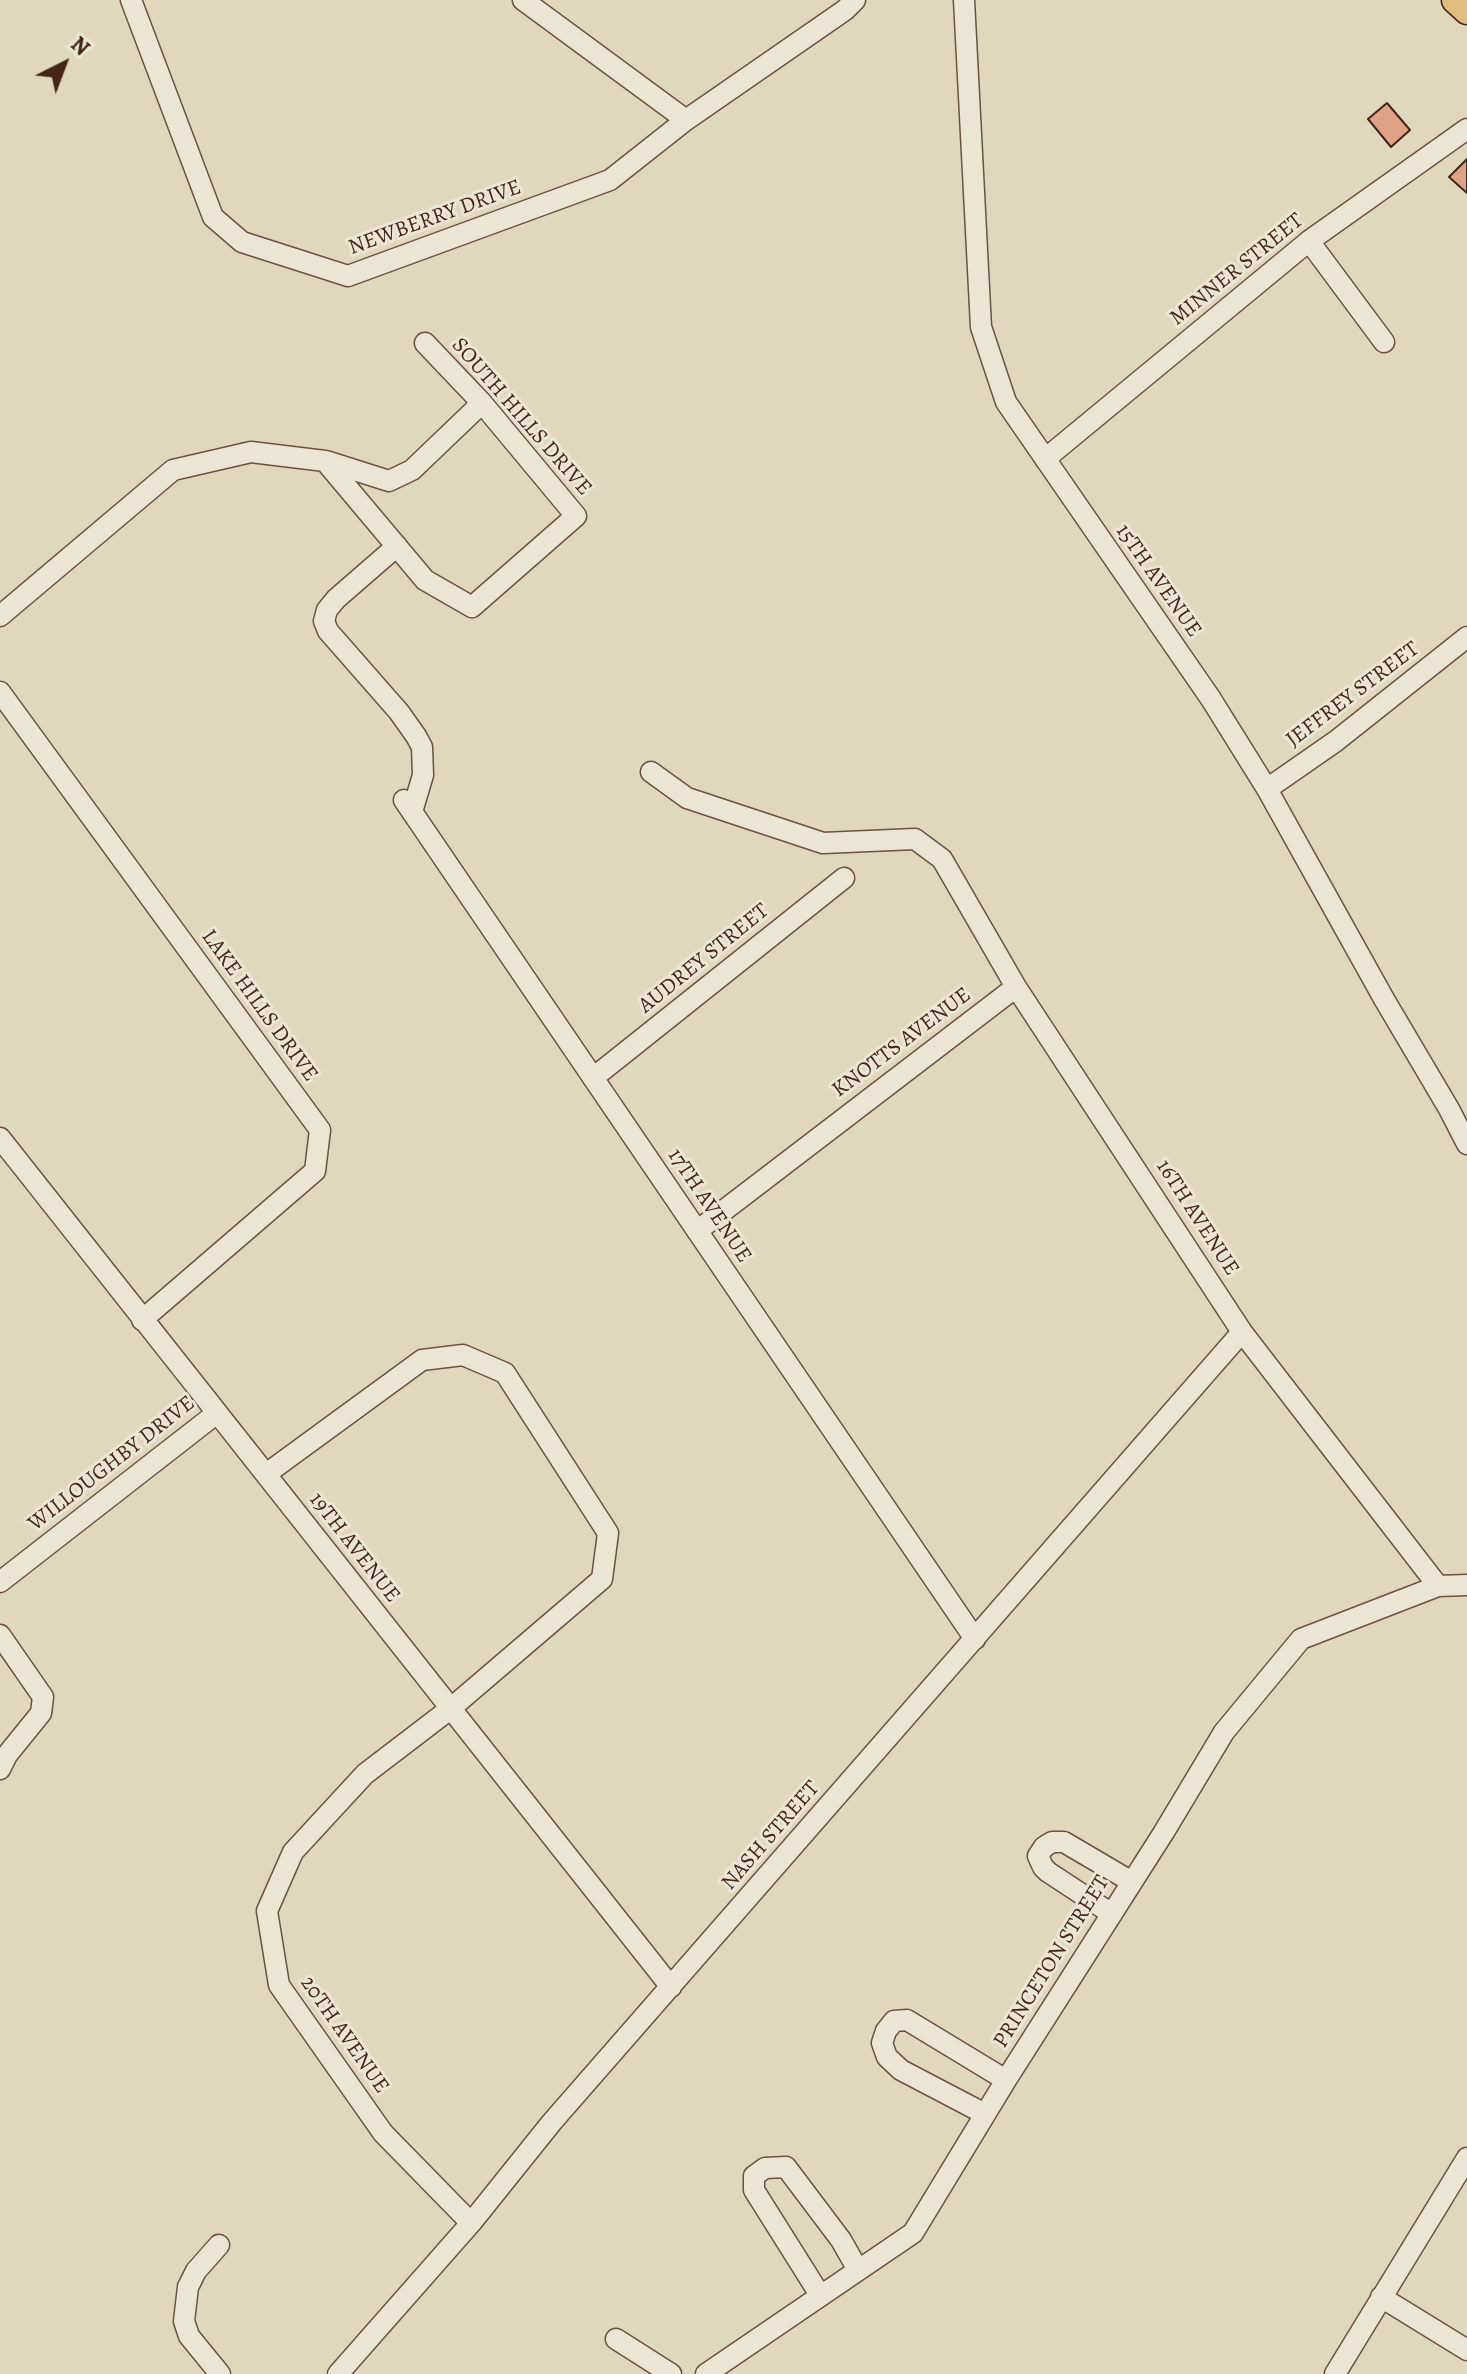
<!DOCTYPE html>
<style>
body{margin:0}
#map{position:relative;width:1467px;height:2374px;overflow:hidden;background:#e0d8bd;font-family:Alegreya,serif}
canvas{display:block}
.north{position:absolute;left:24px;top:24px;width:80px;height:80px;-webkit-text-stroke:6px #ebe6d4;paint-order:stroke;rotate:42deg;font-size:22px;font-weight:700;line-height:32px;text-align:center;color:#442518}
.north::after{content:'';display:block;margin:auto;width:28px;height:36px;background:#442518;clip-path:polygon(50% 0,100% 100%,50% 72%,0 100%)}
</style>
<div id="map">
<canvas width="1467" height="2374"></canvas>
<div class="north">N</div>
</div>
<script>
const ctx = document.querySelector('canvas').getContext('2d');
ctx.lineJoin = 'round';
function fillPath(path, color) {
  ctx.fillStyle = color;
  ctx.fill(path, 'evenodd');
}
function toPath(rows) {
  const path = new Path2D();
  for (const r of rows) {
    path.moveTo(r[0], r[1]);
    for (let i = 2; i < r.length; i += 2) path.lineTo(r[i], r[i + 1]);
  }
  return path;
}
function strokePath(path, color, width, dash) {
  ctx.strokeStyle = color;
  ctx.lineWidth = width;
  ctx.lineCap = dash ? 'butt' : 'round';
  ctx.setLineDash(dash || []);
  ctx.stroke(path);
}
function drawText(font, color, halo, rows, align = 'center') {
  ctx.font = font + ' Alegreya,serif';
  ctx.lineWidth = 6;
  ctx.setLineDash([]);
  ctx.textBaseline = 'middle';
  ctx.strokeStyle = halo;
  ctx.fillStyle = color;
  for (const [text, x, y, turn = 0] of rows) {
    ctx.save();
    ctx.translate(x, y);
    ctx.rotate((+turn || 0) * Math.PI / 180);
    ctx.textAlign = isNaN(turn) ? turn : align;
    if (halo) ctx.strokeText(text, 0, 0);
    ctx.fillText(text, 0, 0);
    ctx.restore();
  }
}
const building = toPath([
 [1387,103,1410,130,1391,147,1368,119,1387,103],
 [1467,159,1467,193,1449,177,1467,159]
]);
const minor = toPath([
 [131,0,213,217,242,242,348,276,610,180,686,120,845,10,855,0],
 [523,0,686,120],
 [964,0,981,327,1006,402,1211,699,1267,789,1384,999,1449,1109,1467,1144],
 [1309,241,1384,342],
 [1045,459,1309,241,1467,129],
 [326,461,389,481,412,470,482,403],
 [397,546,336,599,327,610,324,621,328,631,399,712,416,736,422,747,423,775,412,812],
 [0,616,173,470,251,452,325,461,425,580,472,607,576,516,482,403,425,343],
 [0,692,320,1130,315,1171,142,1320],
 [651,772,687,798,823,843,915,839,942,859,1016,987,1242,1332,1438,1586],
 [1267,789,1336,741,1467,637],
 [404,800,975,1639],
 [593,1078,844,878],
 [0,1138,671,1987],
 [697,1231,1016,987],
 [266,1474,422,1360,463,1355,505,1373,608,1533,602,1579,450,1709,365,1774,293,1852,267,1911,279,1985,383,2133,471,2223],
 [0,1582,217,1413],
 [0,1635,43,1697,41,1713,7,1755,0,1769],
 [1112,1914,1048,1872,1043,1867,1038,1856,1044,1847,1052,1842,1064,1842,1132,1882],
 [985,2114,901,2070,887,2057,882,2043,886,2031,894,2021,907,2020,1006,2080],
 [219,2245,196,2271,188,2287,184,2321,189,2336,220,2374],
 [820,2295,754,2190,754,2176,765,2168,786,2167,841,2240,858,2270],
 [1381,2297,1467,2350],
 [616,2339,671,2374],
 [338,2374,471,2223,552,2122,1242,1332],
 [706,2374,913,2233,1006,2080,1164,1832,1224,1732,1301,1639,1438,1586,1467,1585],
 [1335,2374,1467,2158]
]);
const major = toPath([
 [1455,0,1467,11]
]);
const streetNames = [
 ["NEWBERRY DRIVE",435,218,-20],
 ["MINNER STREET",1237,270,-39],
 ["SOUTH HILLS DRIVE",521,417,49],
 ["15TH AVENUE",1158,581,55],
 ["JEFFREY STREET",1353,695,-37],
 ["AUDREY STREET",704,959,-39],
 ["LAKE HILLS DRIVE",259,1006,54],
 ["KNOTTS AVENUE",902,1043,-37],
 ["17TH AVENUE",709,1206,56],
 ["16TH AVENUE",1197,1218,57],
 ["WILLOUGHBY DRIVE",112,1464,-38],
 ["19TH AVENUE",354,1548,52],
 ["NASH STREET",771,1836,-49],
 ["PRINCETON STREET",1052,1962,-58],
 ["20TH AVENUE",344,2035,55]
];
fillPath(building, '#dfa285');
strokePath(building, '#442518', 2);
strokePath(minor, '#6b5241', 23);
strokePath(major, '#442518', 29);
strokePath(minor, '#ebe6d4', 20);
strokePath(major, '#e0bc7e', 26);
drawText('22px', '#442518', '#ebe6d4', streetNames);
</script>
